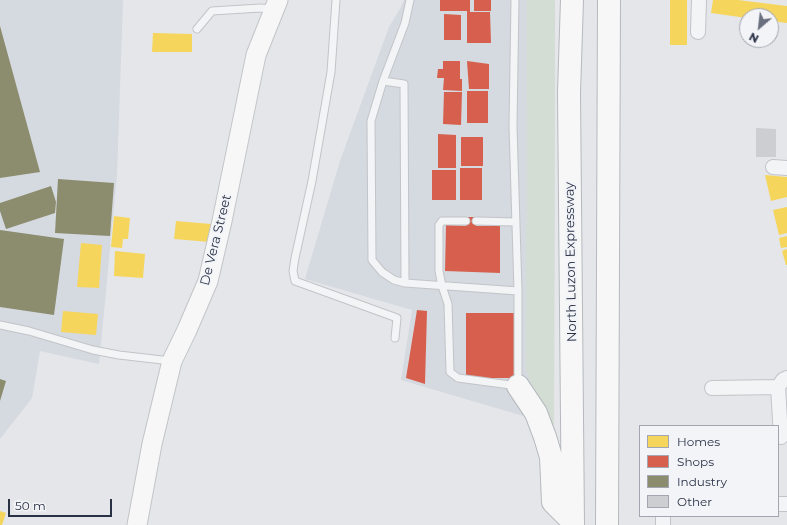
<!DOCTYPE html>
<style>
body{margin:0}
#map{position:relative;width:787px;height:525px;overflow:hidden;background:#e4e6e9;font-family:Montserrat,sans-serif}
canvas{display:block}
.legend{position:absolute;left:639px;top:425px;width:140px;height:92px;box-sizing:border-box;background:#f2f4f8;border:1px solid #a2a6b0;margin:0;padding:5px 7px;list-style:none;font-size:12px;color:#293145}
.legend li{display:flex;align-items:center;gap:8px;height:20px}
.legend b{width:20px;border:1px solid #a2a6b0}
.north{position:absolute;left:739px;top:8px;width:40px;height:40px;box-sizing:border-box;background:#f2f4f8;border:1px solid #a2a6b0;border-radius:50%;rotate:208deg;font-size:11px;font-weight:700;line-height:16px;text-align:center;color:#293145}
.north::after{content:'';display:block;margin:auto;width:14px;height:18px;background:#6a707e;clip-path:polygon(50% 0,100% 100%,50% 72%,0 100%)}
.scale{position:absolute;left:8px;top:499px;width:104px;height:18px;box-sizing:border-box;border:2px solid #293145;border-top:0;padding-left:5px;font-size:12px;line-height:14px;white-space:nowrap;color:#293145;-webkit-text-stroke:3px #f2f4f8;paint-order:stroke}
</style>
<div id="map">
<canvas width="787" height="525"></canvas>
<ul class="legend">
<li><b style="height:11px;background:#f6d55c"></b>Homes</li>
<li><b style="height:11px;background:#d6604d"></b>Shops</li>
<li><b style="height:11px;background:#8c8c6e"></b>Industry</li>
<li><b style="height:11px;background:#cdced2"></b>Other</li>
</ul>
<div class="north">N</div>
<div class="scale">50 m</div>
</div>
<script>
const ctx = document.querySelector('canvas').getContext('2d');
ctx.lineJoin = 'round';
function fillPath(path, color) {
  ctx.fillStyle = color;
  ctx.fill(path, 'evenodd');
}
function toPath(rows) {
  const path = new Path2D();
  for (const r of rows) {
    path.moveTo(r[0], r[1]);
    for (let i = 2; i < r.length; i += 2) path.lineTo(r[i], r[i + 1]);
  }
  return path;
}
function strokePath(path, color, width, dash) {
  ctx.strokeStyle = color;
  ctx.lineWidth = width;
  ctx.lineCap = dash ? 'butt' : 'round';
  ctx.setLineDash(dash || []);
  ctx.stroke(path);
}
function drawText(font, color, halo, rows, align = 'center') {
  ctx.font = font + ' Montserrat,sans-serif';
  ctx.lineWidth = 4;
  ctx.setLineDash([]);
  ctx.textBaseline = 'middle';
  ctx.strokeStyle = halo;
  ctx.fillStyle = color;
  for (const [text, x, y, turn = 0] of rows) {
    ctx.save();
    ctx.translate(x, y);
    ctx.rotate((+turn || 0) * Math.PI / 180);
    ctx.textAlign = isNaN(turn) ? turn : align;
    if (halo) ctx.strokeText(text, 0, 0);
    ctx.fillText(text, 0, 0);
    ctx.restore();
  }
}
const built = toPath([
 [0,0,123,0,117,175,99,364,40,351,32,398,0,439],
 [404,0,555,0,554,425,401,380,412,310,305,279,340,161,389,27,401,7]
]);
const green = toPath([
 [527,0,555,0,554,425,545,422,526,370]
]);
const homes = toPath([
 [670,0,687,0,687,45,670,45],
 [713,0,738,0,787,6,787,23,771,21,771,16,747,16,747,18,711,13],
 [153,33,192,34,192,52,152,52],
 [765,175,787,177,787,197,771,201],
 [787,207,787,233,779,235,773,210],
 [114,216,130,218,128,239,123,239,122,248,111,247],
 [176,221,211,224,210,242,174,239],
 [787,236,787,247,781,248,779,238],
 [81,243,102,245,99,288,77,287],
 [787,249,787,265,786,265,782,251],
 [115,251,145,254,143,278,114,276],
 [63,311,98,314,96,335,61,332],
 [0,511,6,513,2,525,0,525]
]);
const shops = toPath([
 [440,0,470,0,470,12,490,12,491,43,467,43,467,11,440,11],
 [474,0,491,0,491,11,474,11],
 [444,14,461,15,461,40,444,40],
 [443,61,460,61,460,79,462,79,462,91,443,90,444,78,437,78,438,69,443,69],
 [467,61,489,64,489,89,469,89],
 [467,91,488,91,488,123,467,123],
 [444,92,462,92,461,125,443,124],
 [438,134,456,135,456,168,438,168],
 [461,137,483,137,483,166,461,166],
 [460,168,482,168,482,200,460,200],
 [432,170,456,170,456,200,432,200],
 [466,217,476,217,476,226,500,226,500,273,445,271,446,225,466,226],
 [417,310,427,311,425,384,406,378],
 [466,313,514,313,514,378,466,378]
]);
const industry = toPath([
 [0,26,40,172,0,178],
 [58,179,114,183,110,236,55,233],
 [51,186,56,202,55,213,6,229,0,211,0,203],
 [0,230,64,239,54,315,0,307],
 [0,379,6,381,0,401]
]);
const building = toPath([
 [756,128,776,129,776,157,756,157]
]);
const lane = toPath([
 [336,0,331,72,312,181,295,258,293,271,295,281,397,318,395,338],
 [410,0,405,23,383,81,371,121,372,260,382,272,394,280,405,283,518,291],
 [197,29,212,11,260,8,273,9],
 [383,81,404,84,405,283],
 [466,221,442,221,439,225,439,271,442,286,448,304,450,372,458,378,518,386,518,291,513,126,515,0],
 [476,221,516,222],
 [0,325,29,331,93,350,119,355,171,361]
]);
const street = toPath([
 [698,32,699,0],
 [773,167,787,168],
 [712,388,778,387],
 [781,437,778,387,783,380,787,378],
 [778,504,787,504],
 [663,525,663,516]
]);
const secondary = toPath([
 [137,525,152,444,172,361,187,330,208,281,222,221,256,55,278,0]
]);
const highway = toPath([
 [572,0,569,93,573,525],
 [518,386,536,413,545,437,551,457,553,502,573,522],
 [607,525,609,0]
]);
const streetNames = [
 ["De Vera Street",216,240,-76],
 ["North Luzon Expressway",571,262,-91]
];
fillPath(built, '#d5d9e0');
fillPath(green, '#d4ddd4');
fillPath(homes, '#f6d55c');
fillPath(shops, '#d6604d');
fillPath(industry, '#8c8c6e');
fillPath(building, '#cdced2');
strokePath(lane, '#c2c4c7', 9);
strokePath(street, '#c2c4c7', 16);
strokePath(secondary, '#c2c4c7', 21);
strokePath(highway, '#b6b9be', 24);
strokePath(lane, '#f3f4f6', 7);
strokePath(street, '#f3f4f6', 14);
strokePath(secondary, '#f7f7f7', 19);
strokePath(highway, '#f7f7f7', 22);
drawText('13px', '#293145', '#f2f4f8', streetNames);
</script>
